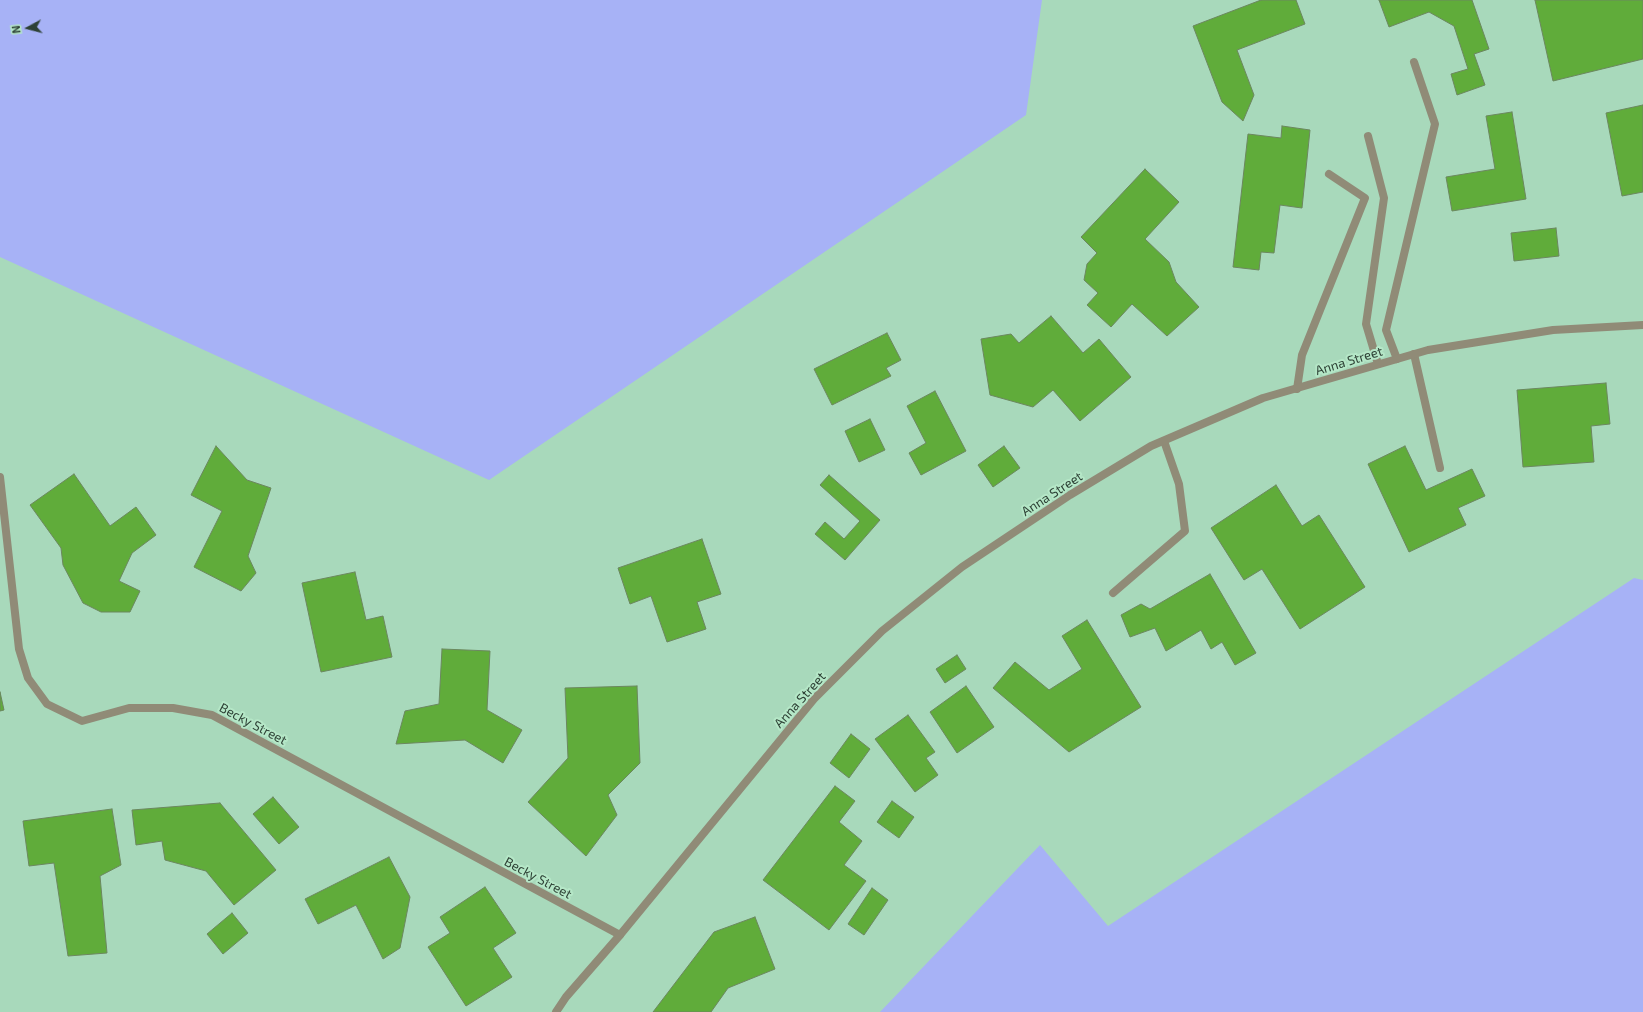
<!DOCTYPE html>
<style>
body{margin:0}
#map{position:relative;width:1643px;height:1012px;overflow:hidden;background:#a8d9bb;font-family:"Exo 2",sans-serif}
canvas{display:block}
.north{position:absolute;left:8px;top:8px;width:40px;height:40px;-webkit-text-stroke:3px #b5e7c7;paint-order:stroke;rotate:263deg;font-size:11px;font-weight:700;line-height:16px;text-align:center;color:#2d4135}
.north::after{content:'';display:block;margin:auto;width:14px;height:18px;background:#2d4135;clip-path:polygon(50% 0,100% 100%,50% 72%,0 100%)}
</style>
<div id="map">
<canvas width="1643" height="1012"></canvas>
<div class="north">N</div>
</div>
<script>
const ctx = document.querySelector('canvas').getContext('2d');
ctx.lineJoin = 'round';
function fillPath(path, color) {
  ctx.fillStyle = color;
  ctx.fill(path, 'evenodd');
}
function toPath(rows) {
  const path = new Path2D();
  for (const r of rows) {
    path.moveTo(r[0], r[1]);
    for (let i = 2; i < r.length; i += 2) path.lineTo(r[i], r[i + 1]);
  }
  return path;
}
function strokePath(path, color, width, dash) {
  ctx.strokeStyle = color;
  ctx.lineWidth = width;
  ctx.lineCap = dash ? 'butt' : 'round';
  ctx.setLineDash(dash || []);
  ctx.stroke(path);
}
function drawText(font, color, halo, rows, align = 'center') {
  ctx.font = font + ' "Exo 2",sans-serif';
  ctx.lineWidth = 4;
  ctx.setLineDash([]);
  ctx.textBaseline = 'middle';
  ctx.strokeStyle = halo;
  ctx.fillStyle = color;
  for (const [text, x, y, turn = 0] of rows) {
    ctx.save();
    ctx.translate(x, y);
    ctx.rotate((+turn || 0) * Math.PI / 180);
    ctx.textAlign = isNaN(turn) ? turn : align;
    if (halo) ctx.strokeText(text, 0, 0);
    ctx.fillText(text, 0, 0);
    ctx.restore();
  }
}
const green = toPath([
 [0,0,1042,0,1026,115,489,480,0,257],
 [1634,578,1643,580,1643,1012,880,1012,1040,845,1108,926]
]);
const building = toPath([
 [1261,0,1296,0,1305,24,1237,50,1254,95,1243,121,1222,102,1193,26,1261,0],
 [1379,0,1472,0,1489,49,1474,54,1485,85,1457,95,1451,74,1468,69,1454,26,1429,12,1389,27,1379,0],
 [1535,0,1643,0,1643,59,1553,81,1535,0],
 [1643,105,1643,192,1622,196,1606,113,1643,105],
 [1512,112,1526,199,1452,211,1446,177,1495,169,1486,116,1512,112],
 [1282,126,1310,130,1302,208,1280,205,1274,253,1261,252,1259,270,1233,267,1248,134,1281,138,1282,126],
 [1145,169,1179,202,1145,239,1169,262,1176,282,1199,307,1167,336,1132,304,1111,327,1087,305,1098,293,1084,280,1087,264,1097,253,1081,237,1145,169],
 [1556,228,1559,256,1514,261,1511,233,1556,228],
 [1051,316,1083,353,1099,339,1131,377,1080,421,1053,390,1033,407,990,395,981,339,1011,334,1019,343,1051,316],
 [887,333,901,360,886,368,891,376,832,405,814,369,887,333],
 [1606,383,1610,424,1591,426,1594,462,1523,467,1517,390,1606,383],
 [935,391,966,451,921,475,909,453,926,443,907,406,935,391],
 [870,419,885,450,859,462,845,431,870,419],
 [216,446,247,480,271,488,248,556,256,573,241,591,194,567,222,511,191,495,216,446],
 [1004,446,1020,468,993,487,978,465,1004,446],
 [1405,446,1426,490,1472,469,1485,496,1458,508,1466,525,1409,552,1368,464,1405,446],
 [74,474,110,526,136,507,156,535,132,553,119,581,140,591,130,612,101,612,83,603,63,565,61,548,30,505,74,474],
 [829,475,880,520,845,560,815,534,825,522,844,539,860,521,820,485,829,475],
 [1276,485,1302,526,1319,515,1365,587,1300,629,1262,569,1244,580,1211,528,1276,485],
 [702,539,721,594,697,602,706,629,667,642,651,596,630,604,618,568,702,539],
 [355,572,366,620,383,616,392,657,321,672,302,583,355,572],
 [1210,574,1256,653,1235,665,1222,642,1211,649,1201,630,1166,651,1155,628,1130,637,1121,615,1141,604,1150,609,1210,574],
 [1087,620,1141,707,1069,752,993,688,1015,662,1049,690,1082,669,1062,636,1087,620],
 [442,649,490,651,487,710,522,730,503,763,465,740,396,744,405,711,439,704,442,649],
 [957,655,966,669,945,683,936,669,957,655],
 [637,686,640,763,608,795,617,815,586,856,528,802,568,758,565,688,637,686],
 [966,686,994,727,957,753,930,712,966,686],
 [0,692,4,710,0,711,0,692],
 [908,715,935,752,926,758,938,775,915,792,875,739,908,715],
 [851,734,870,749,849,778,830,763,851,734],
 [835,786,855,801,839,822,862,841,844,865,866,881,829,930,763,880,835,786],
 [273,797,299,827,279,844,253,814,273,797],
 [892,801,914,817,899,838,877,822,892,801],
 [220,803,276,870,234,905,206,871,165,860,162,841,136,845,132,810,220,803],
 [112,809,121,865,100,876,107,953,68,956,54,863,29,866,23,821,112,809],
 [389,857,410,897,400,948,383,959,356,905,318,924,305,899,389,857],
 [485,887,516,933,493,948,512,977,466,1006,428,947,450,933,440,917,485,887],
 [872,888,888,900,864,935,848,924,872,888],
 [232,913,248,933,223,954,207,934,232,913],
 [755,917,775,969,728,988,711,1012,653,1012,714,932,755,917]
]);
const service = toPath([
 [1368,136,1384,198,1366,324,1378,364],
 [1414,354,1440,468],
 [1397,359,1386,330,1435,124,1414,62],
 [1297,389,1302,355,1365,198,1329,174],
 [1113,593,1185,531,1179,484,1164,441],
 [556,1012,566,997,620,935]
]);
const minor = toPath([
 [0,477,19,649,28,678,47,704,82,721,129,708,173,708,212,715,620,935,814,699,882,631,962,567,1070,495,1151,446,1263,398,1428,350,1553,330,1643,325]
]);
const streetNames = [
 ["Anna Street",1349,361,-17],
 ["Anna Street",1052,494,-33],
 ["Anna Street",800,700,-48],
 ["Becky Street",253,724,28],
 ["Becky Street",538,878,28]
];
fillPath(green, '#a7b2f6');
fillPath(building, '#60ac3a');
strokePath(building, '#6b875f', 1);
strokePath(service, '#908b77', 8);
strokePath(minor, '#908b77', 8);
drawText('13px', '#2d4135', '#b5e7c7', streetNames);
</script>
